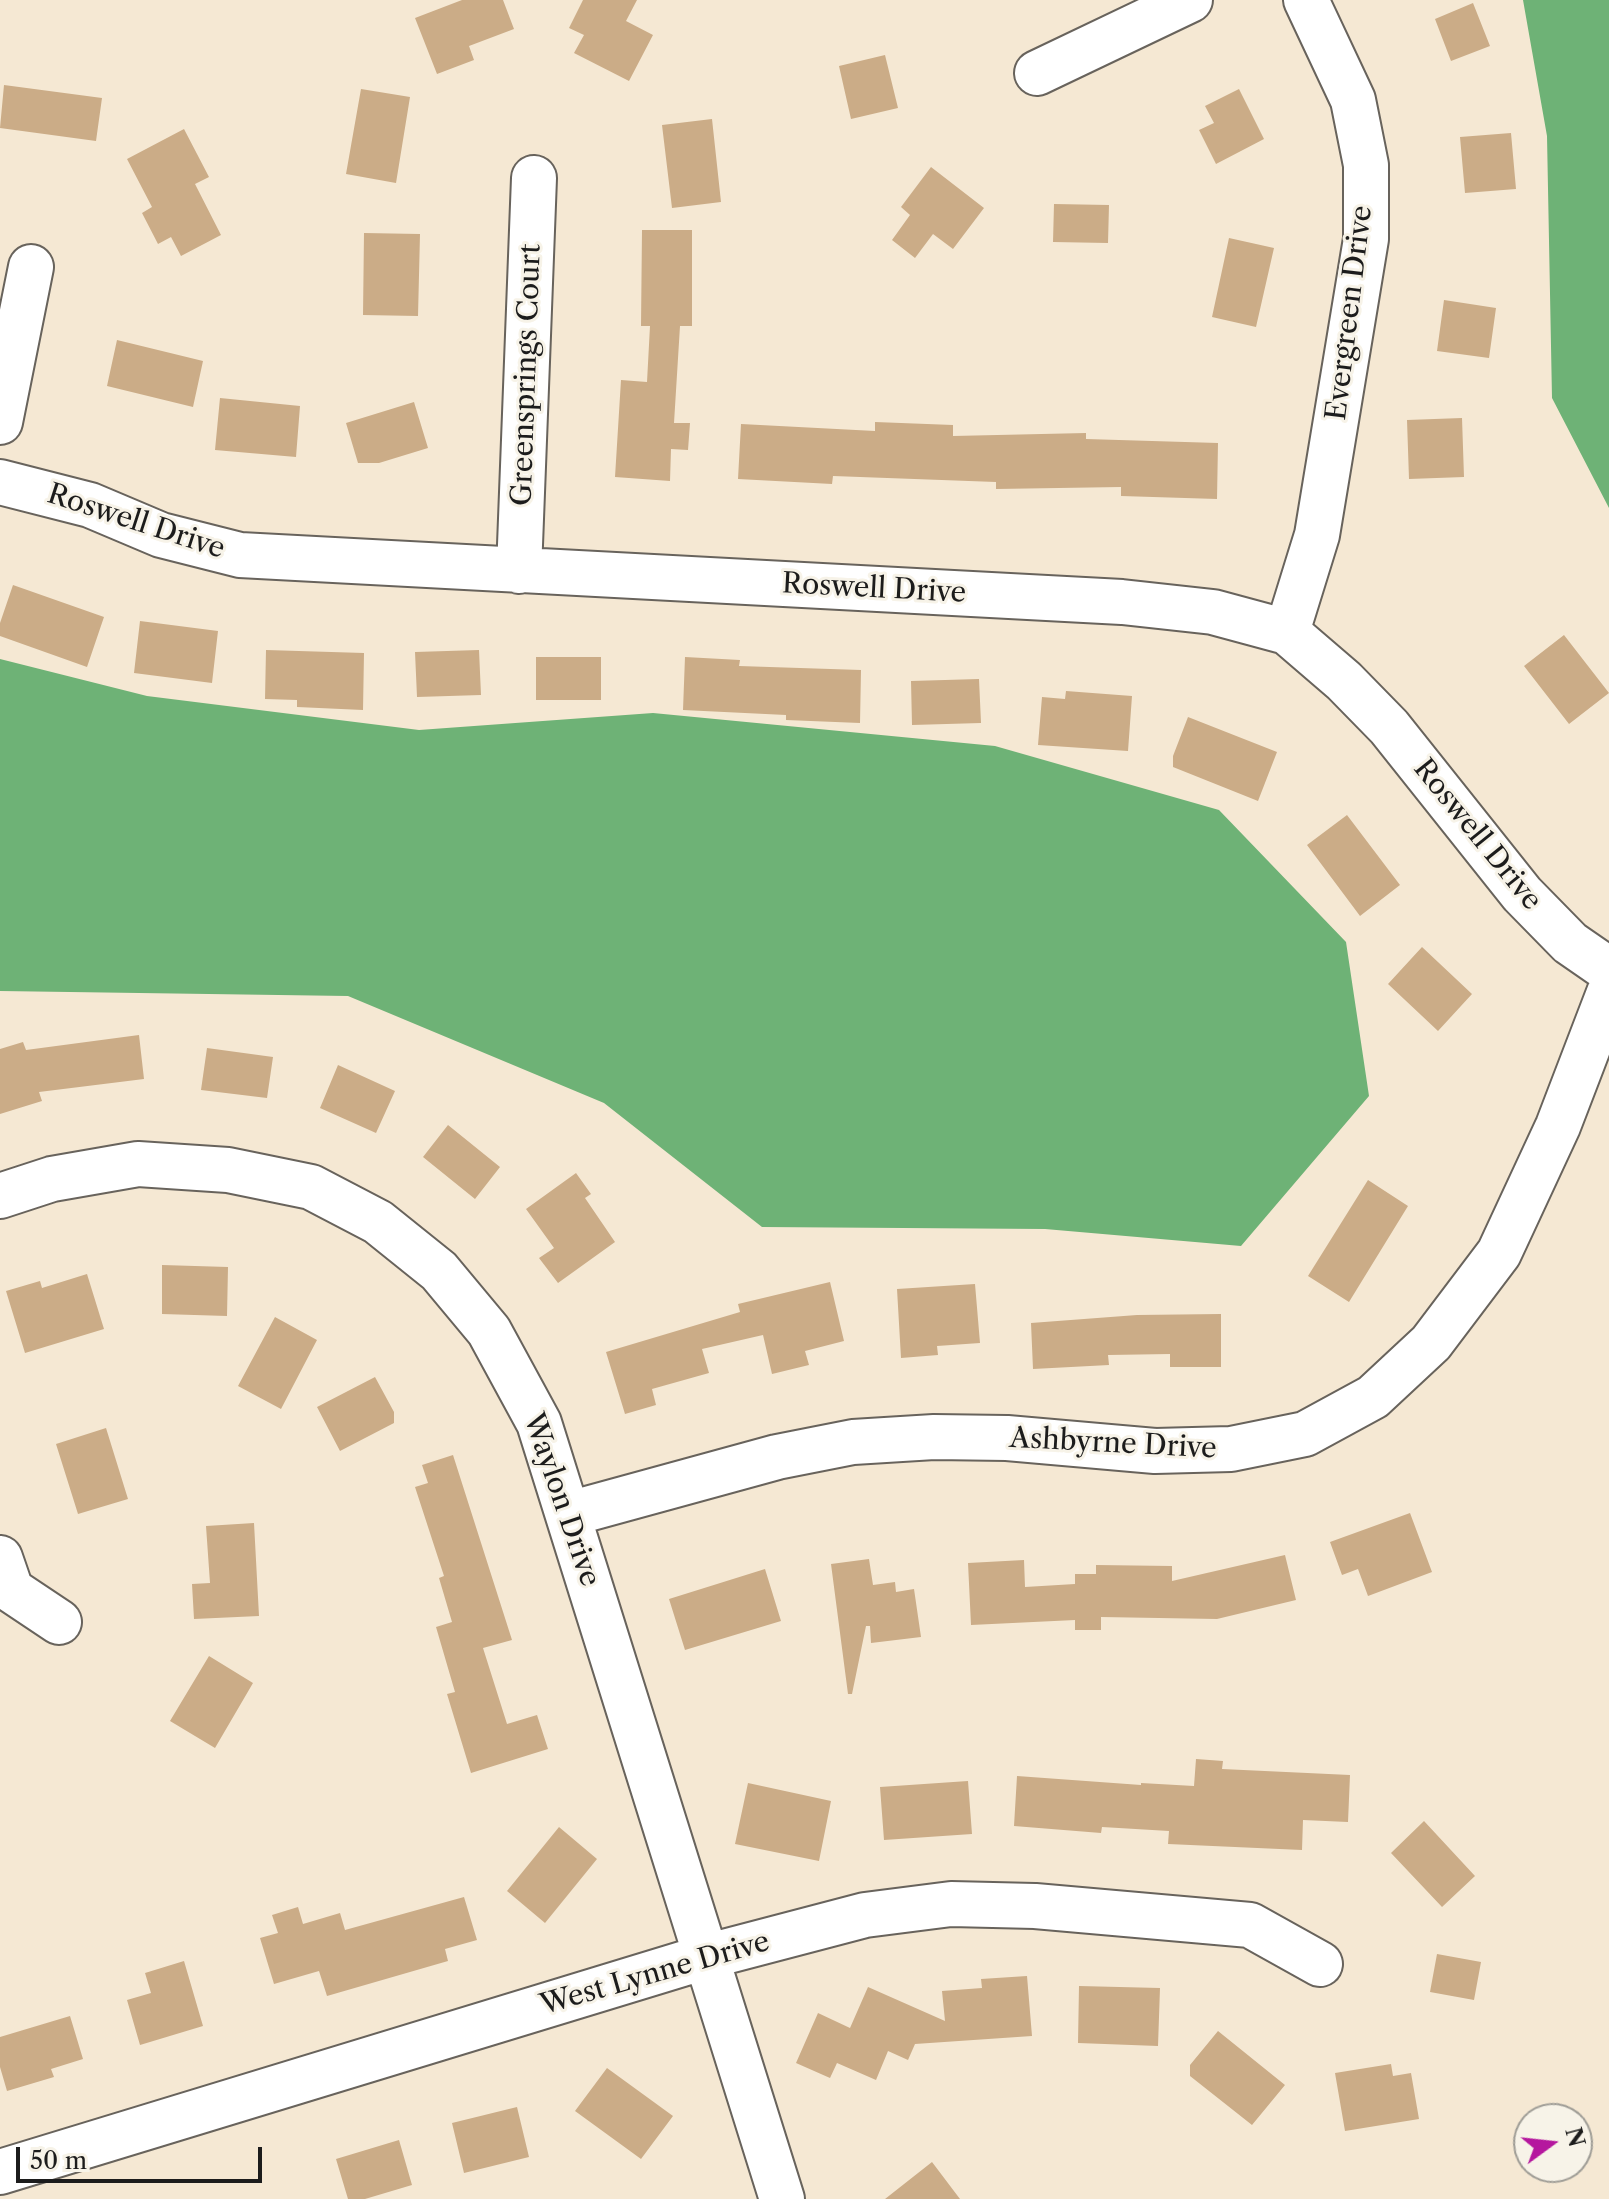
<!DOCTYPE html>
<style>
body{margin:0}
#map{position:relative;width:1609px;height:2199px;overflow:hidden;background:#f5e8d3;font-family:"Libre Caslon Text",serif}
canvas{display:block}
.north{position:absolute;left:1513px;top:2103px;width:80px;height:80px;box-sizing:border-box;background:#f7f3e8;border:2px solid #9f9d96;border-radius:50%;rotate:75deg;font-size:22px;font-weight:700;line-height:32px;text-align:center;color:#1c1c1c}
.north::after{content:'';display:block;margin:auto;width:28px;height:36px;background:#b5179e;clip-path:polygon(50% 0,100% 100%,50% 72%,0 100%)}
.scale{position:absolute;left:16px;top:2147px;width:246px;height:36px;box-sizing:border-box;border:4px solid #1c1c1c;border-top:0;padding-left:10px;font-size:24px;line-height:28px;white-space:nowrap;color:#1c1c1c;-webkit-text-stroke:6px #f7f3e8;paint-order:stroke}
</style>
<div id="map">
<canvas width="1609" height="2199"></canvas>
<div class="north">N</div>
<div class="scale">50 m</div>
</div>
<script>
const ctx = document.querySelector('canvas').getContext('2d');
ctx.lineJoin = 'round';
function fillPath(path, color) {
  ctx.fillStyle = color;
  ctx.fill(path, 'evenodd');
}
function toPath(rows) {
  const path = new Path2D();
  for (const r of rows) {
    path.moveTo(r[0], r[1]);
    for (let i = 2; i < r.length; i += 2) path.lineTo(r[i], r[i + 1]);
  }
  return path;
}
function strokePath(path, color, width, dash) {
  ctx.strokeStyle = color;
  ctx.lineWidth = width;
  ctx.lineCap = dash ? 'butt' : 'round';
  ctx.setLineDash(dash || []);
  ctx.stroke(path);
}
function drawText(font, color, halo, rows, align = 'center') {
  ctx.font = font + ' "Libre Caslon Text",serif';
  ctx.lineWidth = 6;
  ctx.setLineDash([]);
  ctx.textBaseline = 'middle';
  ctx.strokeStyle = halo;
  ctx.fillStyle = color;
  for (const [text, x, y, turn = 0] of rows) {
    ctx.save();
    ctx.translate(x, y);
    ctx.rotate((+turn || 0) * Math.PI / 180);
    ctx.textAlign = isNaN(turn) ? turn : align;
    if (halo) ctx.strokeText(text, 0, 0);
    ctx.fillText(text, 0, 0);
    ctx.restore();
  }
}
const forest = toPath([
 [1523,0,1609,0,1609,508,1552,398,1547,136],
 [0,659,147,696,419,730,653,713,995,746,1219,810,1346,942,1369,1096,1241,1246,1045,1229,762,1227,604,1103,348,996,0,991]
]);
const building = toPath([
 [462,0,503,0,514,29,469,46,474,60,437,74,415,18],
 [583,0,637,0,626,21,653,35,629,81,574,53,584,35,569,28],
 [1473,3,1490,46,1451,61,1435,19],
 [885,55,898,108,851,119,839,66],
 [4,85,102,98,96,141,0,128],
 [361,89,410,97,396,183,346,174],
 [1239,89,1264,139,1216,164,1199,130,1214,123,1205,106],
 [712,119,721,202,672,208,662,125],
 [184,129,209,177,195,184,221,235,181,256,171,237,158,244,142,213,152,207,127,159],
 [1511,133,1516,189,1465,193,1460,137],
 [931,167,984,208,953,249,933,234,915,258,892,240,910,215,901,207],
 [1054,204,1109,205,1108,243,1053,242],
 [642,230,692,230,692,326,680,326,674,423,690,423,688,450,671,449,670,481,615,477,621,380,647,382,650,326,641,326],
 [364,233,420,234,418,316,363,315],
 [1229,238,1274,248,1256,327,1212,317],
 [1444,300,1496,308,1489,358,1437,351],
 [117,340,203,361,193,407,107,386],
 [220,398,300,406,296,457,215,450],
 [414,402,428,448,379,463,358,463,346,423],
 [1462,418,1464,477,1409,479,1407,420],
 [875,422,953,425,953,436,1086,433,1086,439,1218,443,1217,499,1121,496,1121,487,996,489,996,482,833,476,832,484,738,479,741,424,875,431],
 [13,585,104,617,87,667,0,636,0,623],
 [140,621,218,631,212,683,134,673],
 [1564,635,1609,693,1569,724,1524,666],
 [266,650,364,653,363,710,297,707,297,700,265,699],
 [479,650,481,695,417,697,415,652],
 [536,657,601,657,601,700,536,700],
 [685,657,740,660,739,666,861,670,860,723,786,720,786,715,683,710],
 [979,679,981,723,912,725,911,681],
 [1066,691,1132,696,1128,751,1038,745,1042,697,1065,699],
 [1188,717,1277,752,1258,801,1173,767,1173,756],
 [1347,815,1400,885,1360,916,1307,845],
 [1422,947,1472,994,1438,1031,1388,984],
 [139,1035,144,1079,39,1092,42,1101,0,1114,0,1049,23,1042,26,1050],
 [207,1048,273,1057,267,1098,201,1090],
 [338,1065,395,1091,376,1133,320,1108],
 [448,1125,500,1167,475,1199,423,1157],
 [576,1173,591,1194,585,1198,615,1242,558,1283,539,1258,554,1248,526,1209],
 [1368,1180,1408,1206,1349,1302,1308,1276],
 [162,1265,228,1267,227,1316,162,1314],
 [87,1274,104,1329,25,1353,6,1291,40,1281,42,1288],
 [830,1282,844,1341,805,1351,809,1365,772,1374,763,1335,702,1349,709,1373,652,1389,656,1405,625,1414,606,1352,740,1312,738,1304],
 [975,1284,980,1343,937,1346,938,1355,901,1358,897,1289],
 [1221,1314,1221,1367,1170,1367,1170,1354,1108,1355,1109,1365,1033,1369,1031,1323,1137,1315],
 [275,1317,317,1340,281,1409,238,1386],
 [375,1377,394,1412,394,1423,340,1451,317,1407],
 [106,1428,128,1499,78,1514,56,1444],
 [453,1455,512,1640,483,1648,507,1724,537,1715,548,1749,471,1773,447,1694,455,1692,436,1627,452,1622,439,1578,444,1576,415,1487,428,1483,422,1465],
 [1410,1513,1432,1572,1368,1596,1358,1569,1342,1575,1330,1542],
 [254,1523,259,1616,194,1619,192,1584,210,1583,206,1526],
 [1285,1555,1296,1600,1217,1619,1101,1617,1101,1630,1075,1630,1075,1620,971,1625,968,1563,1024,1560,1025,1587,1075,1584,1075,1574,1096,1574,1096,1565,1172,1566,1172,1581],
 [869,1559,873,1585,895,1582,896,1592,914,1589,921,1637,871,1643,870,1626,866,1626,852,1694,848,1694,831,1564],
 [765,1569,781,1621,685,1650,669,1599],
 [209,1656,253,1683,215,1748,170,1721],
 [1196,1759,1223,1761,1222,1769,1350,1775,1348,1822,1303,1820,1302,1850,1168,1844,1169,1831,1102,1827,1101,1833,1014,1826,1017,1776,1141,1785,1141,1783,1194,1786],
 [968,1781,972,1834,884,1840,880,1787],
 [748,1783,831,1801,819,1861,735,1844],
 [1424,1821,1475,1876,1442,1907,1391,1853],
 [559,1827,597,1859,545,1923,507,1891],
 [464,1897,477,1940,445,1949,448,1961,327,1996,319,1971,274,1984,260,1938,278,1933,272,1915,298,1907,303,1924,340,1913,345,1930],
 [1437,1954,1481,1962,1474,2000,1430,1992],
 [184,1961,203,2026,140,2045,127,2000,151,1993,145,1973],
 [1027,1976,1032,2036,915,2044,908,2060,888,2051,876,2080,837,2063,830,2078,796,2063,818,2013,850,2028,868,1987,945,2021,942,1991,982,1988,981,1979],
 [1079,1986,1160,1988,1158,2046,1078,2043],
 [70,2016,83,2059,51,2069,54,2077,7,2091,0,2067,0,2037],
 [1218,2031,1285,2085,1252,2125,1190,2076,1190,2065],
 [1391,2064,1393,2076,1411,2073,1419,2119,1345,2131,1335,2073],
 [607,2068,673,2116,641,2159,575,2111],
 [517,2107,529,2157,464,2173,452,2123],
 [399,2140,412,2185,365,2199,348,2199,336,2159],
 [932,2162,960,2199,885,2199]
]);
const minor = toPath([
 [1037,73,1190,0],
 [0,422,31,267],
 [0,482,90,505,161,535,240,555,1122,602,1213,612,1287,632,1344,681,1389,727,1522,894,1570,943,1609,970],
 [519,571,534,178],
 [1287,632,1317,535,1366,239,1366,165,1353,100,1306,0],
 [0,1196,52,1179,138,1164,228,1170,311,1187,378,1222,439,1271,489,1331,539,1423,782,2199],
 [569,1514,777,1457,853,1442,934,1437,1007,1438,1155,1451,1231,1449,1305,1434,1373,1397,1431,1343,1499,1253,1558,1126,1609,993],
 [0,1558,11,1590,59,1622],
 [0,2172,705,1957,865,1915,951,1904,1035,1906,1250,1925,1320,1964]
]);
const streetNames = [
 ["Evergreen Drive",1350,313,-83],
 ["Greensprings Court",527,375,-88],
 ["Roswell Drive",136,522,18],
 ["Roswell Drive",874,589,3],
 ["Roswell Drive",1477,835,51],
 ["Ashbyrne Drive",1113,1444,3],
 ["Waylon Drive",561,1500,71],
 ["West Lynne Drive",655,1974,-16]
];
fillPath(forest, '#6eb276');
fillPath(building, '#cbac87');
strokePath(minor, '#68635c', 48);
strokePath(minor, '#fff', 44);
drawText('28px', '#1c1c1c', '#f7f3e8', streetNames);
</script>
